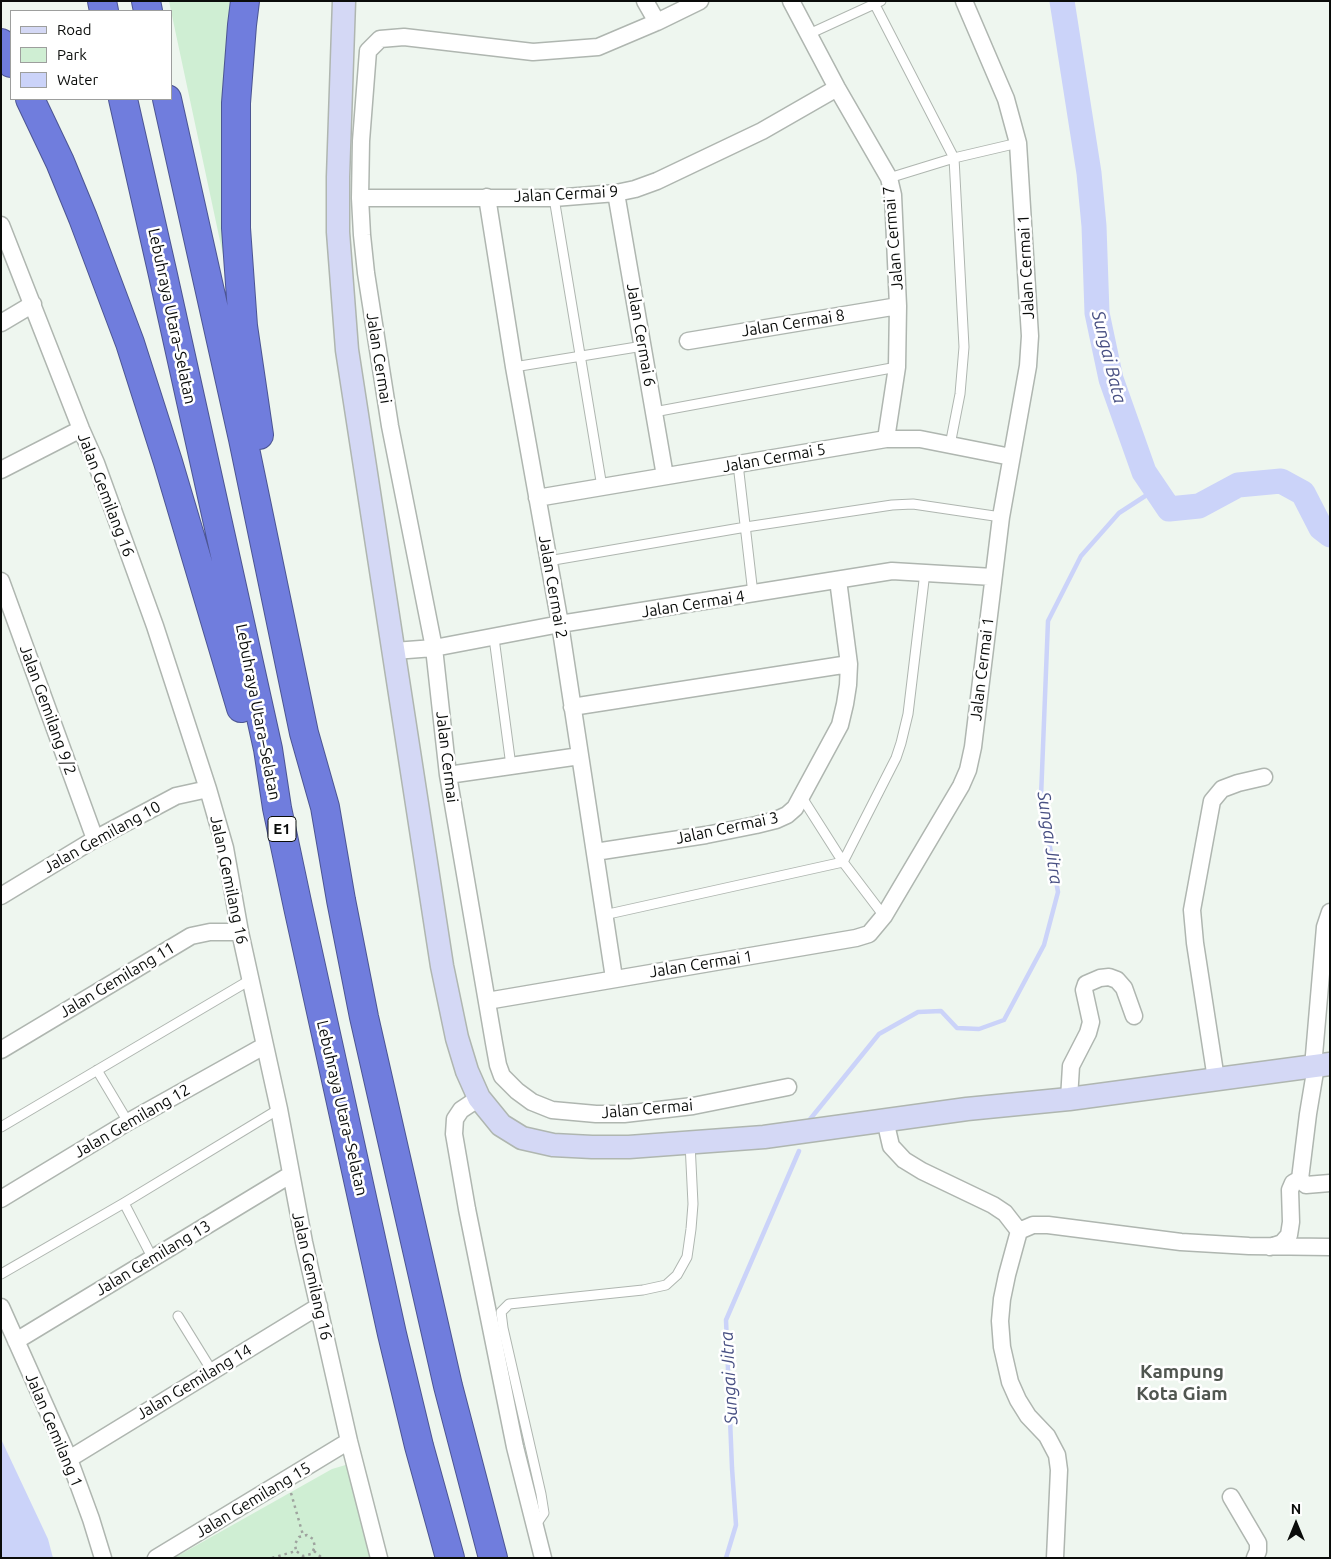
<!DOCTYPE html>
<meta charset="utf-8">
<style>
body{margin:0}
#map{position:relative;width:1331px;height:1559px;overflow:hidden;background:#eef6ef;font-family:Ubuntu,sans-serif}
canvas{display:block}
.frame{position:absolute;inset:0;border:2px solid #0a0c0a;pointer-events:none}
.legend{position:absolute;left:10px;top:10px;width:162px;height:90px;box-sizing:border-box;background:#fff;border:1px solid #9d9e9d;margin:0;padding:6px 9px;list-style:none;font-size:15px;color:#0a0c0a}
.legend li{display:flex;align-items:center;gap:10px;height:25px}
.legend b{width:25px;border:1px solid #9d9e9d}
.north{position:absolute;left:1271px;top:1499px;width:50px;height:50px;-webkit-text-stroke:4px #fff;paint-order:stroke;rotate:0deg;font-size:14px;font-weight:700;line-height:20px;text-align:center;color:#0a0c0a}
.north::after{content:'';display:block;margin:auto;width:18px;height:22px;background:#0a0c0a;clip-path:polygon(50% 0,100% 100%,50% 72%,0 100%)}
</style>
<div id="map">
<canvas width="1331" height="1559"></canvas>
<div class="frame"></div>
<ul class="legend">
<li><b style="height:6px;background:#d4d8f5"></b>Road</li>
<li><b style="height:14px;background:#cfeed3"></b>Park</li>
<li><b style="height:14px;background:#cbd3f9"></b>Water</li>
</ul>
<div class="north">N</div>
</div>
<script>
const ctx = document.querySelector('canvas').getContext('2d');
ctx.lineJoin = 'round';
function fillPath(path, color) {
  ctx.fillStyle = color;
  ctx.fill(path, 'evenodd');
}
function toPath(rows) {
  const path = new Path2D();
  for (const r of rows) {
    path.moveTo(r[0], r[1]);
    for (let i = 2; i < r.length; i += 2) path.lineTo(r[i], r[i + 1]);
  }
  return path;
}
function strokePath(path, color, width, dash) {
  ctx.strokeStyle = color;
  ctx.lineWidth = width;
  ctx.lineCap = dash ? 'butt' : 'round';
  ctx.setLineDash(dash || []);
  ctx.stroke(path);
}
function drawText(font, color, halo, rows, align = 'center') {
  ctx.font = font + ' Ubuntu,sans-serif';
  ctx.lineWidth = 5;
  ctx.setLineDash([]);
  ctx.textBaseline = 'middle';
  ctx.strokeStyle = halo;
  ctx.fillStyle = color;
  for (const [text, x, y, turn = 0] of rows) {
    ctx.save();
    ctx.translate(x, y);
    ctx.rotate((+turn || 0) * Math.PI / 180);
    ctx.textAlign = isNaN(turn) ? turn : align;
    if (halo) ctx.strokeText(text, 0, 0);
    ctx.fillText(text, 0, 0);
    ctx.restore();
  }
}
const green = toPath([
 [169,1,242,1,239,330,171,11],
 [349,1464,375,1558,174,1558,332,1469]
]);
const water = toPath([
 [1,1439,48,1539,53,1558,1,1558]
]);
const stream = toPath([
 [807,1123,879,1034,918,1012,941,1011,957,1028,979,1029,1004,1020,1044,945,1058,892,1041,797,1048,621,1081,556,1119,513,1156,489],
 [726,1558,736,1525,732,1468,726,1320,799,1151]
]);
const river = toPath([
 [1062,1,1089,173,1094,226,1097,313,1111,379,1144,472,1169,509,1199,506,1238,485,1281,481,1303,493,1321,528,1330,535]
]);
const path = toPath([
 [291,1493,303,1535],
 [314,1551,322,1558],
 [272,1558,296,1551,303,1556,311,1554,315,1547,313,1539,307,1535,299,1537,295,1544,296,1551]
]);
const lane = toPath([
 [873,1,954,158,964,347,960,394,950,445],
 [809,34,881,1],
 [889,178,954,158,1018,143],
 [554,198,602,487],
 [514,367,643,346],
 [654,412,897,367],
 [738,464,753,594],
 [548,561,746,527,892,505,913,504,1001,517],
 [494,638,511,766],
 [801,796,843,862,884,916],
 [604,915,843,862,896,758,901,743,908,714,925,572],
 [97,1070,128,1122],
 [1,1127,250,980],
 [124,1203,153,1259],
 [1,1274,124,1203,279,1109],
 [178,1316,212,1371],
 [535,1526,544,1513,541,1494,503,1328,501,1312,509,1304,643,1290,666,1285,677,1275,687,1257,691,1229,693,1204,690,1143]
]);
const street = toPath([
 [645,1,657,22],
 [700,1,657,22,598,47,533,52,404,37,380,39,368,51,361,141,360,198,362,235,366,273,390,426,434,648,448,775,494,1043,498,1065,502,1076,517,1091,532,1102,552,1110,596,1114,624,1114,693,1106,788,1087],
 [791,1,837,88,889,178,893,195,898,306,897,367,886,439],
 [616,193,665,476],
 [487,197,514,367,560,624,614,978],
 [360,198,554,198,616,193,635,189,657,181,762,131,837,88],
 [1,225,81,429,96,463,155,626,208,789,225,848,240,932,279,1109,304,1242,349,1441,379,1558],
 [1,323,33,304],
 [688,341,898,306],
 [1,470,81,429],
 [537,498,886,439,920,439,1011,457],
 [1,581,95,839],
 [394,651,434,648,560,624,892,571,993,577],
 [572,707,849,664],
 [448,775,580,756],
 [595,852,706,835,756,825,776,820,787,815,795,808,840,725,845,704,848,685,849,664,838,580],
 [1,896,95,839,176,796,208,789],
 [487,1001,856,938,869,934,884,916,961,786,968,770,973,747,1001,517,1028,366,1030,336,1018,143,1006,99,964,1],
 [1,1050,191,936,210,932,240,932],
 [1316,1066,1308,1114,1300,1179,1306,1185,1330,1183],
 [1313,1067,1325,927,1330,912],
 [1216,1079,1195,943,1192,910,1212,801,1222,789,1238,783,1264,777],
 [479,1098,461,1110,455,1119,454,1134,467,1209,515,1447,543,1558],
 [1069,1099,1071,1066,1088,1033,1091,1022,1084,990,1086,984,1100,978,1109,977,1117,980,1124,988,1134,1016],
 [885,1120,891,1146,904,1160,922,1171,993,1205,1005,1213,1019,1231,1007,1275,1002,1299,1000,1321,1002,1347,1010,1382,1018,1400,1028,1416,1047,1436,1057,1455,1059,1470,1055,1558],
 [1,1199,128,1122,264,1046],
 [1019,1231,1033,1225,1048,1225,1181,1242,1249,1246,1330,1247],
 [1270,1247,1282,1243,1289,1235,1291,1222,1290,1190,1293,1183,1300,1179],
 [1,1307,69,1459,91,1519,103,1558],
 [16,1341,290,1175],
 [69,1459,319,1306],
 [1231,1497,1258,1543,1258,1551,1255,1558],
 [156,1558,349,1441]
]);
const secondary = toPath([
 [344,1,338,177,338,232,347,350,442,966,457,1038,467,1071,479,1098,501,1125,522,1138,553,1145,592,1147,629,1147,764,1137,967,1109,1069,1099,1330,1064]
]);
const highway = toPath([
 [102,1,104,11],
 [146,1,148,11],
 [245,1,242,25,236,103,236,228,243,326,259,435],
 [1,43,11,63],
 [30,99,60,162,83,218,130,343,168,462,241,708],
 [123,99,163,275,268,749,277,808,298,907,392,1334,419,1446,450,1558],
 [167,99,243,439,304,733,325,807,341,900,364,1017,448,1386,493,1558]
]);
const shields = [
 [282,829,28]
];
const shieldNames = [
 ["E1",282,829]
];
const streetNames = [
 ["Jalan Cermai 9",566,194,-3],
 ["Jalan Cermai 7",893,238,-95],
 ["Jalan Cermai 1",1026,267,-93],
 ["Lebuhraya Utara–Selatan",172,316,78],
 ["Jalan Cermai 8",793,323,-9],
 ["Jalan Cermai 6",641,335,80],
 ["Jalan Cermai",379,358,81],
 ["Jalan Cermai 5",774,458,-10],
 ["Jalan Gemilang 16",106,495,69],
 ["Jalan Cermai 2",553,587,80],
 ["Jalan Cermai 4",693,604,-9],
 ["Jalan Cermai 1",982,669,-83],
 ["Jalan Gemilang 9/2",48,710,70],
 ["Lebuhraya Utara–Selatan",258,712,79],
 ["Jalan Cermai",447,757,83],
 ["Jalan Cermai 3",727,828,-12],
 ["Jalan Gemilang 10",102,837,-29],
 ["Jalan Gemilang 16",229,880,78],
 ["Jalan Cermai 1",701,964,-9],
 ["Jalan Gemilang 11",117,980,-31],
 ["Lebuhraya Utara–Selatan",342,1108,77],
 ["Jalan Cermai",647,1109,-5],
 ["Jalan Gemilang 12",132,1121,-30],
 ["Jalan Gemilang 13",153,1258,-31],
 ["Jalan Gemilang 16",312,1276,77],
 ["Jalan Gemilang 14",194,1382,-31],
 ["Jalan Gemilang 1",54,1430,67],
 ["Jalan Gemilang 15",253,1500,-31]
];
const waterNames = [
 ["Sungai Bata",1109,357,76],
 ["Sungai Jitra",1050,838,82],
 ["Sungai Jitra",729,1378,-93]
];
const quarterNames = [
 ["Kampung",1182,1372],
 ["Kota Giam",1182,1394]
];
fillPath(green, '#cfeed3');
fillPath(water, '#cbd3f9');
strokePath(stream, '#cbd3f9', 4.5);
strokePath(river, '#cbd3f9', 25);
strokePath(lane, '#afb6b0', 11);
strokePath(street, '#afb6b0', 19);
strokePath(secondary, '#afb6b0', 25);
strokePath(highway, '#4c5593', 30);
strokePath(path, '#9ea39e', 2.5, [2.5, 4]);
strokePath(lane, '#fff', 9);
strokePath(street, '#fff', 16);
strokePath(secondary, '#d4d8f5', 22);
strokePath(highway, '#707ddd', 28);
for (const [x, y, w] of shields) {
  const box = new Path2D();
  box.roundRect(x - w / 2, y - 12.5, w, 25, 4);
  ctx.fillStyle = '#fff';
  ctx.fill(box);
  strokePath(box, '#0a0c0a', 1);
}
drawText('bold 15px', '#0a0c0a', null, shieldNames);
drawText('16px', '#0a0c0a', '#fff', streetNames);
drawText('italic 18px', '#485083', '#fff', waterNames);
drawText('bold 19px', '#505650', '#fff', quarterNames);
</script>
